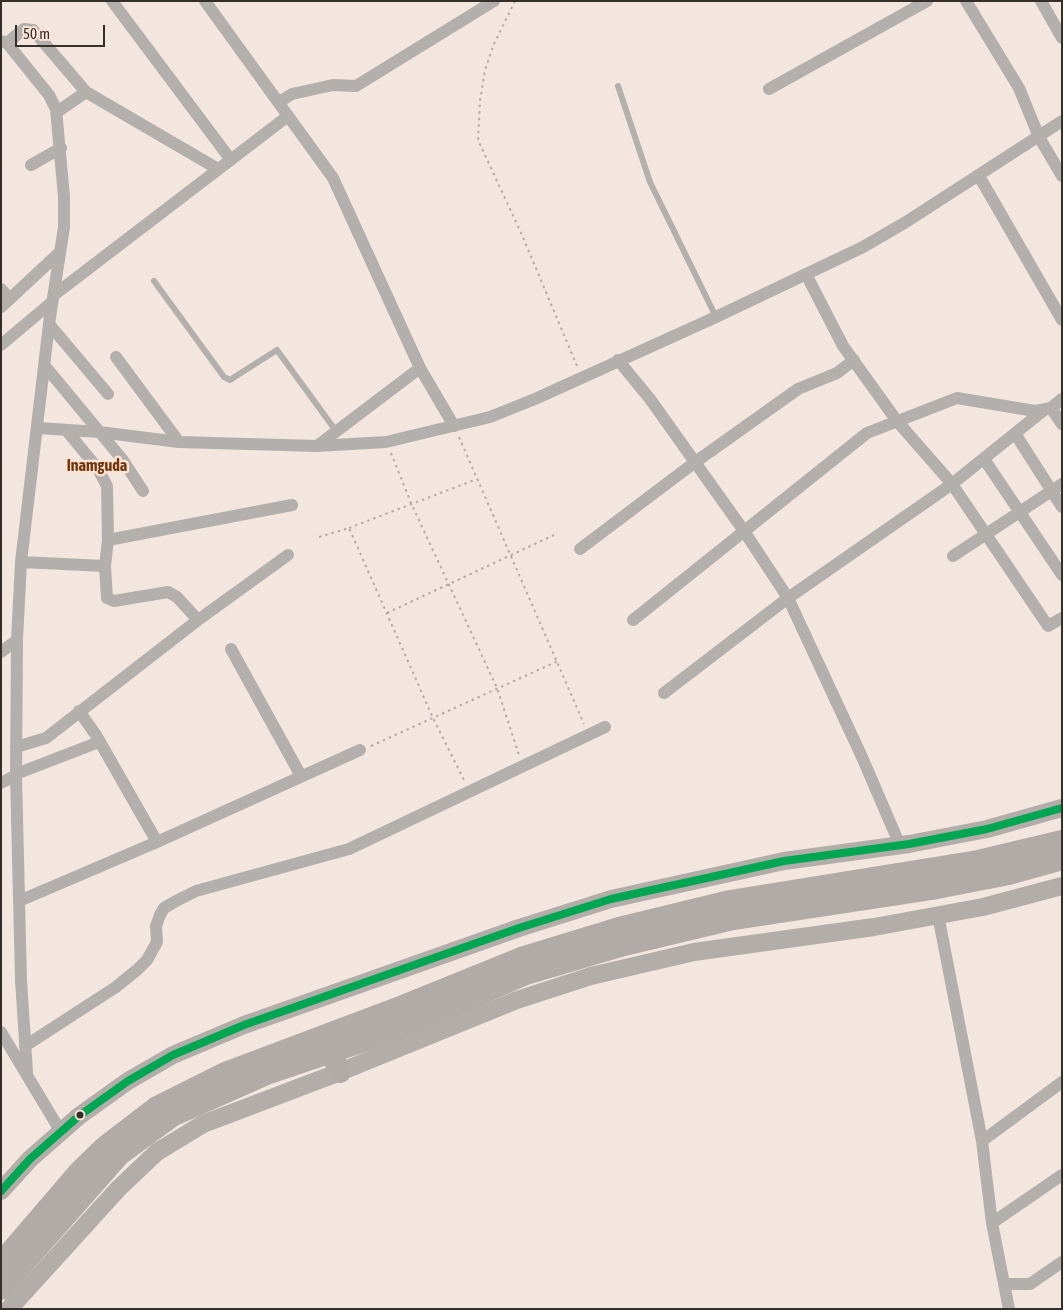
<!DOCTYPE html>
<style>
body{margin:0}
#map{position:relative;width:1063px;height:1310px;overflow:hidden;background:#f3e6df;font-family:"Asap Condensed",sans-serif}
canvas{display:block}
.frame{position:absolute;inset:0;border:2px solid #362e29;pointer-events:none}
.scale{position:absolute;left:15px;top:25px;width:90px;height:22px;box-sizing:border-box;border:2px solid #362e29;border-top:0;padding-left:6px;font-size:15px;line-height:18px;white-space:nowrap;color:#362e29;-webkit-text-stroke:4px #fbe3d7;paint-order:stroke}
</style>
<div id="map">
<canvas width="1063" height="1310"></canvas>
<div class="frame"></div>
<div class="scale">50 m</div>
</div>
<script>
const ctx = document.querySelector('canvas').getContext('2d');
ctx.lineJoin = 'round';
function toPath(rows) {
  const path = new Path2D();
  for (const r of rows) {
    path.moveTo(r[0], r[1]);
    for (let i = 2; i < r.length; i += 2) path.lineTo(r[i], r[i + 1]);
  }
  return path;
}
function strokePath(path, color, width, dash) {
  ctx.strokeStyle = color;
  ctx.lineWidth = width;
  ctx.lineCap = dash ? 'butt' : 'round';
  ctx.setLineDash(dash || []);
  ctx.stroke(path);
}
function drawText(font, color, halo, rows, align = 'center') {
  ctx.font = font + ' "Asap Condensed",sans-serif';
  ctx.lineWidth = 5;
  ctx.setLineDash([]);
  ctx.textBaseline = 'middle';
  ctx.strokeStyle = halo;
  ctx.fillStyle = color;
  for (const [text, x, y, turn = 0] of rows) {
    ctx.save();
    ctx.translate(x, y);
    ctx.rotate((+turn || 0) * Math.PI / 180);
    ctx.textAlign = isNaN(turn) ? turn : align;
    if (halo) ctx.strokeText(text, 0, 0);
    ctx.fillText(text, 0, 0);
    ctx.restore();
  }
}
const path = toPath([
 [515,1,494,44,485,70,480,101,478,140,522,235,577,366],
 [459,437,584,724],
 [391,453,411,503,497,688,519,755],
 [349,528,477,479],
 [319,537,349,528,433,718,464,780],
 [387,613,554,535],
 [371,746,558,661]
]);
const lane = toPath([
 [618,86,650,182,716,317],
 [154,281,224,377,230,380,233,378,277,350,336,431]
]);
const street = toPath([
 [112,1,231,160],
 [205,1,333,178,420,368,454,426],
 [966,1,1019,88,1039,137,1062,176],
 [1041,1,1062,38],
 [1,41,7,43,49,95,56,109,64,197,64,227,49,324,21,562,17,640,16,775,21,980,27,1072],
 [7,43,24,29,33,30,86,92],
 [769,89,927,1],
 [279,102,292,94,333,85,356,86,494,1],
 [57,112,86,92,218,169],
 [31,165,61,148],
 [979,176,1062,320],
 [806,274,843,346,897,421,952,484,1048,626,1062,618],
 [1,289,10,299],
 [54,295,288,116],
 [1,307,59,253],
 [49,324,108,394],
 [1,345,52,302],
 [116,357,179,442],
 [618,360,650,399,744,531,788,598,862,757,896,836,898,845],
 [45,366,122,459,143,491],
 [1051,408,1062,424],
 [38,428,99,432,179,442,317,446,386,442,490,417,535,399,716,317,863,247,906,222,1062,121],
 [67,431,98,469,107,486,108,540,105,566,107,598,114,601,168,592,177,597,198,620],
 [1016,435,1062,507],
 [317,446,420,368],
 [984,459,1062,575],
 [108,540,292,505],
 [580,549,694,463,798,389,837,373,854,360],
 [953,556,1062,484],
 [21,562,105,566],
 [633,620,867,433,957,398,1035,411,1051,408,1062,399],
 [231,649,301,776],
 [1,652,17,640],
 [664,693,788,598,952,484,1044,410],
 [79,711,96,735,157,842],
 [16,747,46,738,198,620,288,555],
 [16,774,99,742],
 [1,783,16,775],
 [19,901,157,842,360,750],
 [938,915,982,1141,992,1223,1009,1309],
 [1,1032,61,1132],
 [25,1046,116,987,138,969,147,960,157,942,156,926,160,915,164,908,176,901,196,891,349,849,605,727],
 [982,1141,1062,1082],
 [992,1223,1062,1175],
 [1004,1284,1030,1284,1062,1262]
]);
const secondary = toPath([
 [1,1191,30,1159,79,1116,128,1081,173,1055,244,1025,519,928,611,899,784,861,909,844,987,829,1062,808],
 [9,1309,119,1188,157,1152,203,1124,340,1072,517,1000,591,976,694,952,874,927,983,907,1062,886]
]);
const highway = toPath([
 [331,1052,340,1072],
 [1,1263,80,1171,106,1146,157,1107,225,1073,403,1006,524,957,619,928,730,901,978,861,1062,841],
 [1,1289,120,1154,172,1116,269,1073,399,1029,526,974,624,945,733,919,937,888,1009,874,1062,859]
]);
const bus1 = toPath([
 [1,1191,30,1159,79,1116,128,1081,173,1055,244,1025,519,928,611,899,784,861,909,844,987,829,1062,808]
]);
const markers = [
 [80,1115,4.5,"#362e29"]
];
const quarterNames = [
 ["Inamguda",97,466]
];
strokePath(path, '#b2aba9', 2, [2.5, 4]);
strokePath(lane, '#b3afac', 6);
strokePath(street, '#b3afac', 12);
strokePath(secondary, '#b3adaa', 18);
strokePath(highway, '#b2aaa7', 22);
strokePath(bus1, '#00a651', 8);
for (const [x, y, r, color] of markers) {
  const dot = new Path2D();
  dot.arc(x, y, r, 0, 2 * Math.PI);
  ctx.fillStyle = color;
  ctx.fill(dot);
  strokePath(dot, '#fbe3d7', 2);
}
drawText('bold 16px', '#73360b', '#fbe3d7', quarterNames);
</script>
